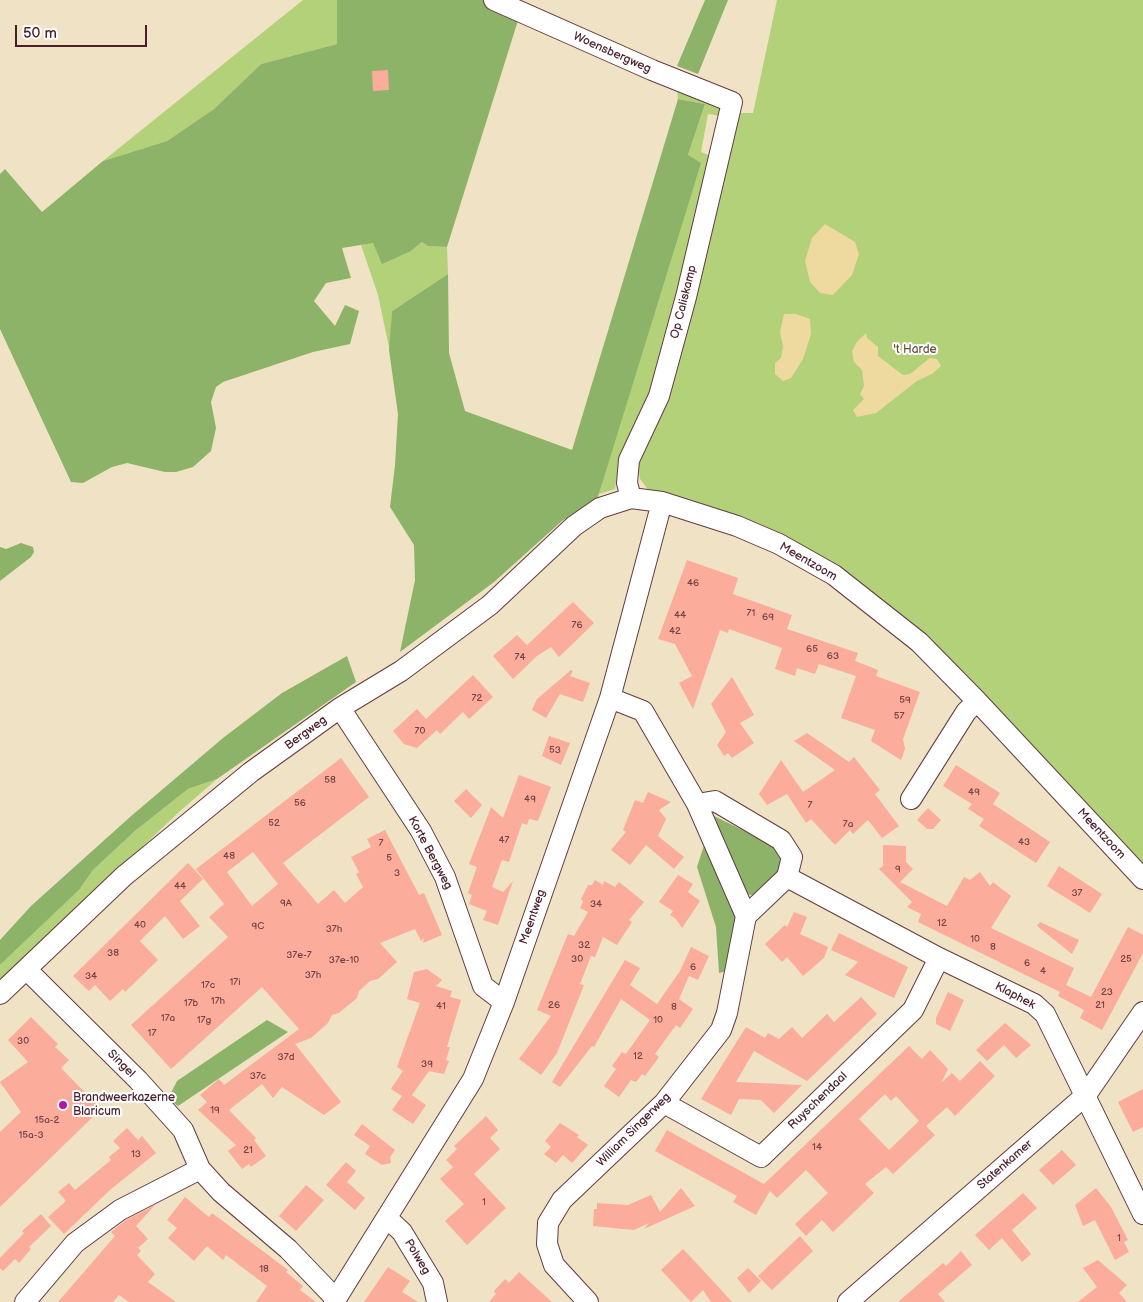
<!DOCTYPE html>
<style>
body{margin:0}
#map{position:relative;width:1143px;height:1302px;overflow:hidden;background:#f0e2c4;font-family:"Balsamiq Sans",sans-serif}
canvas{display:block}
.scale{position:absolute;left:15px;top:25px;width:132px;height:22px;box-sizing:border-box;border:2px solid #4a1f2b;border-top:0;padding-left:6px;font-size:15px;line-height:18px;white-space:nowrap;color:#4a1f2b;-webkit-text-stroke:4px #fff;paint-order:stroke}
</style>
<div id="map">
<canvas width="1143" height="1302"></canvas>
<div class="scale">50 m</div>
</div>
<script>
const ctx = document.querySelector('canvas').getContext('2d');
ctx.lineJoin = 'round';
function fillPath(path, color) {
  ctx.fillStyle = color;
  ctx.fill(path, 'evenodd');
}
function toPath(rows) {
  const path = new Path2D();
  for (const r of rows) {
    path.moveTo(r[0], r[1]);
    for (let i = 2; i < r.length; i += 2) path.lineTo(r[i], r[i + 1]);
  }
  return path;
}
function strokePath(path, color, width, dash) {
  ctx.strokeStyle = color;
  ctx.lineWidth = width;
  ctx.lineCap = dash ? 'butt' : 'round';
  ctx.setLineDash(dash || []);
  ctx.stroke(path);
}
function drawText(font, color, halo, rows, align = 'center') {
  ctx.font = font + ' "Balsamiq Sans",sans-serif';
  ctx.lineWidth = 4;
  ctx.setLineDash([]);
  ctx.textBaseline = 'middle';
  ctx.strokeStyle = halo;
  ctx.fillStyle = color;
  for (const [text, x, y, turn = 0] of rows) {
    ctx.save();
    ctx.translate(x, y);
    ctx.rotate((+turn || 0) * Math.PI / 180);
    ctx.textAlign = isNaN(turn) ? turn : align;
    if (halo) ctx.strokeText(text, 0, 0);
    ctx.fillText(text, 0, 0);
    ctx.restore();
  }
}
const green = toPath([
 [303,0,337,0,337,44,261,64,214,109,167,141,103,161],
 [777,0,1143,0,1143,873,939,655,718,510,689,499,649,491,640,479,638,460,720,174,740,113,753,113],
 [677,87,716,103,722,112,721,116,708,114,701,152,711,156,692,240,651,389,620,455,615,489,599,494,688,155,705,104,678,99],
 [374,242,411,251,422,242,428,246,447,247,448,274,392,311,390,352,378,295,361,245],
 [217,779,179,812,0,982,0,965,79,890,93,870,135,831,188,789]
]);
const forest = toPath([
 [337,0,490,0,520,14,447,247,428,246,422,242,411,251,382,264,373,243,342,248,351,278,326,283,314,301,335,326,345,305,359,311,350,344,313,352,223,382,216,387,211,402,216,428,211,451,193,467,176,472,165,472,127,463,112,467,83,483,71,482,0,329,0,174,5,169,42,212,103,161,167,141,214,109,261,64,337,44],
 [705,0,728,0,698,74,677,66],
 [678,99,705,104,688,155,701,163,597,500,563,520,494,582,400,652,415,580,414,545,390,507,395,465,398,414,389,350,392,311,448,274,449,353,465,411,572,450],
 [21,543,33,547,34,552,31,557,0,581,0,547,6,549],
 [347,656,356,682,217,779,188,789,135,831,93,870,79,890,0,965,0,940,31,906,130,817,223,738,282,693],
 [708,813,779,848,790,856,763,898,739,892],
 [706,839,742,921,735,969,719,973,716,927,697,867],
 [267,1020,288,1032,178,1106,168,1099,177,1081]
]);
const sand = toPath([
 [825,224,855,242,859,254,852,275,833,295,820,293,810,282,805,261,812,238],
 [784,314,796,314,810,319,811,334,803,359,791,378,783,381,775,374,775,363,781,358,783,346,780,332],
 [866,333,867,338,878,347,878,356,903,375,910,374,930,358,937,359,941,366,932,374,917,381,876,413,857,417,853,410,864,399,860,394,864,386,862,370,854,362,852,351,857,342]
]);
const building = toPath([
 [388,70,389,90,373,91,372,71],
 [687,560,738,578,733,594,792,615,787,629,858,653,855,661,878,670,876,676,920,692,903,739,905,749,901,760,871,741,875,730,841,718,856,676,819,664,815,674,797,668,795,676,775,669,782,648,729,629,728,633,720,630,693,709,679,683,692,676,675,644,658,639],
 [573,602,594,623,559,657,551,647,537,656,513,679,493,656,517,635,527,645],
 [571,670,573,671,570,676,590,683,583,702,560,694,546,718,532,710,537,699],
 [473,675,493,697,469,719,463,712,440,734,437,730,417,748,404,744,393,731,417,709,426,719],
 [732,677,754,715,740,723,754,743,732,758,728,753,724,756,717,745,726,732,711,704],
 [807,733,849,762,854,757,880,790,875,794,899,826,882,838,868,820,853,834,850,830,835,845,811,819,806,823,787,794,767,805,759,794,781,760,803,792,835,770,794,741],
 [549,736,570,743,561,765,542,756],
 [341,758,369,797,283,863,318,904,334,890,345,903,363,887,356,874,359,872,351,857,371,847,367,839,385,830,419,895,424,893,442,935,423,943,424,938,421,941,415,929,380,943,397,962,378,979,370,981,359,991,357,998,339,1013,332,1015,328,1023,311,1038,295,1044,341,1102,324,1115,282,1087,273,1098,262,1084,229,1110,256,1138,254,1140,266,1156,251,1167,249,1164,242,1169,228,1151,236,1145,198,1110,207,1102,200,1095,219,1079,224,1085,299,1029,262,987,171,1069,131,1025,228,937,209,917,224,904,196,869],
 [253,852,278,884,252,906,227,872],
 [956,765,1000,793,993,804,1050,842,1036,863,979,826,984,819,968,809,972,804,943,786],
 [519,775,551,787,538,821,529,819,527,825,522,823,509,862,502,860,492,887,503,892,513,881,498,925,483,920,487,911,469,904,472,895,468,893,477,867,469,864,491,807,503,818],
 [466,789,482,805,471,818,454,801],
 [648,792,671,802,659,810,666,819,658,836,684,857,674,869,646,845,630,865,611,850,626,832,623,830,635,800,643,803],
 [928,808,941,820,933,829,927,829,917,820],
 [883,845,906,846,906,862,913,869,900,882,947,906,964,877,970,880,980,872,990,886,993,882,1011,896,991,928,1074,968,1066,985,1091,997,1128,927,1143,935,1143,953,1102,1030,1080,1018,1084,1010,1058,996,1060,992,918,922,921,914,907,907,912,902,879,869,883,866],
 [188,863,203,879,180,901,200,926,183,939,165,916,140,941,158,960,125,992,123,989,110,1001,95,985,89,991,73,976],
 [1059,866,1102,894,1090,913,1047,886],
 [678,875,693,884,688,892,700,901,682,928,676,919,670,915,673,911,659,902],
 [595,880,603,885,604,881,615,887,619,882,644,902,629,920,632,922,617,945,603,937,595,957,591,956,580,984,584,985,557,1053,541,1075,519,1059,551,1016,537,1010,568,934,574,936,588,912,580,908,583,902,581,899,588,885,592,885],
 [794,912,807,917,800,934,828,947,824,958,803,976,787,957,782,962,765,944,785,925,787,927],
 [1040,922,1079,940,1072,954,1037,926],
 [839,933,908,967,894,998,845,975,858,962,831,950],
 [691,947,709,956,698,980,689,976,679,999,693,1009,680,1028,676,1025,655,1054,659,1057,645,1076,642,1074,636,1082,631,1080,619,1097,604,1086,616,1069,612,1066,622,1052,626,1054,650,1020,621,999,594,1047,592,1046,560,1087,552,1082,625,960,640,968,630,985,657,1004,680,971],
 [427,969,442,980,436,986,452,991,450,997,461,1000,447,1047,450,1047,446,1060,449,1061,444,1074,429,1071,412,1095,426,1105,413,1124,392,1110,402,1096,391,1089,403,1071,397,1067,420,1003,407,999,414,972],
 [948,992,964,1000,950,1031,936,1024,936,1018],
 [861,997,877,1014,807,1081,754,1051,736,1082,802,1085,774,1113,761,1100,739,1099,731,1115,701,1099,746,1027,765,1038,768,1033,779,1039,792,1027,802,1038,827,1014,834,1022],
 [31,1017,58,1044,55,1047,69,1060,61,1068,101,1109,0,1207,0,1132,21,1112,0,1082,28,1062,8,1040],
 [1005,1023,1031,1045,1016,1058,1004,1045,987,1061,976,1050],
 [909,1046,922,1059,930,1050,948,1069,941,1083,952,1073,960,1081,980,1061,995,1076,955,1116,947,1107,926,1126,935,1135,893,1174,886,1167,865,1184,874,1193,833,1232,822,1220,806,1236,795,1224,828,1193,806,1170,777,1198,770,1191,756,1215,733,1202,737,1196,655,1151,667,1130,764,1184],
 [885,1094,891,1101,896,1096,919,1121,889,1150,859,1119],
 [1143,1089,1143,1127,1133,1132,1118,1102],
 [486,1116,498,1130,490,1138,500,1149,474,1174,506,1208,467,1245,445,1221,464,1204,440,1179,453,1167,446,1160,457,1149,454,1146],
 [560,1123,579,1135,577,1137,588,1145,572,1163,563,1155,556,1163,544,1154,551,1147,545,1141],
 [362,1124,395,1150,390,1157,391,1163,382,1165,365,1154,370,1146,354,1135],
 [127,1128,138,1140,142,1136,156,1153,110,1190,64,1234,48,1217,66,1201,58,1192,69,1183,75,1190,111,1160,109,1157,120,1148,113,1141],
 [1062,1150,1076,1165,1053,1185,1039,1170],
 [346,1162,356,1171,347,1182,365,1198,355,1210,326,1185],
 [306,1185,324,1200,296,1231,279,1216],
 [681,1188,695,1206,644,1229,649,1223,634,1230,593,1226,594,1209,597,1209,597,1203,628,1205,651,1195,660,1212],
 [1096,1188,1111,1207,1128,1240,1124,1242,1129,1252,1115,1260,1095,1220,1083,1226,1075,1205],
 [1023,1193,1037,1208,1012,1230,1031,1254,1022,1262,1002,1238,989,1250,975,1235],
 [185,1197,209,1217,212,1213,288,1270,286,1272,303,1286,300,1290,316,1302,256,1302,267,1286,226,1255,223,1260,207,1246,194,1261,168,1238,177,1228,167,1220],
 [155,1205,136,1226,148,1239,138,1248,141,1251,137,1255,155,1274,148,1282,176,1302,129,1302,119,1295,113,1302,58,1302,115,1236,111,1232,126,1220],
 [41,1214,51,1226,29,1247,31,1249,19,1263,15,1259,3,1271,0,1268,0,1258,24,1233,22,1231],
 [800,1236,813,1251,772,1290,758,1276],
 [683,1249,713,1281,732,1302,711,1302,703,1290,691,1302,661,1270],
 [961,1251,972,1265,938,1294,945,1302,898,1302,943,1263,946,1266],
 [1098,1260,1127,1285,1119,1293,1127,1302,1078,1302,1097,1287,1083,1268],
 [388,1267,410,1281,402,1292,418,1302,364,1302],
 [748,1268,761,1281,749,1293,737,1278],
 [519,1272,552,1302,489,1302,496,1294,494,1291,505,1279,509,1283]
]);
const minor = toPath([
 [494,0,652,70,732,102,686,297,659,396,629,460,627,483,631,498],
 [340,708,421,831,445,877,483,986,504,1002],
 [911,799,966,712,977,701],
 [697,804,715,801,781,840,792,857,787,877,746,916],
 [787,877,939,958,1034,1004,1045,1014,1143,1214],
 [27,970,138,1080,183,1130,200,1169],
 [0,994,124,876,251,772,340,708,401,671,490,605,574,526,600,508,631,498,662,502,737,526,779,544,834,575,919,642,977,701,1143,879],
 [664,1103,761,1157,913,1010,939,958],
 [387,1218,402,1232,433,1283,437,1302],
 [25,1302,75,1243,120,1210,200,1169,221,1192,288,1249,336,1299],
 [334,1302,473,1079,504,1002,610,698,662,502],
 [588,1302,554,1265,547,1244,548,1223,562,1200,664,1103,721,1030,727,1013,746,916,697,804,643,711,610,698],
 [848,1302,1086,1095,1143,1012]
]);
const markers = [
 [63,1105,5,"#b5179e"]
];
const numberNames = [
 ["46",693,583],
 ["71",751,613],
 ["44",680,615],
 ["69",768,617],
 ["76",577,625],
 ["42",675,631],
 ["65",812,649],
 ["63",833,656],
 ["74",520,657],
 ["72",477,698],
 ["59",905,700],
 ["57",899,716],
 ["70",420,731],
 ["53",555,750],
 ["58",330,780],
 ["49",974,792],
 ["49",530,799],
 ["56",300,803],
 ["7",810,805],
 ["52",274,823],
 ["7a",848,824],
 ["47",504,840],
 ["43",1024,842],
 ["7",381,843],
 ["48",229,856],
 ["5",389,858],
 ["9",898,869],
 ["3",397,873],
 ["44",180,886],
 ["37",1077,893],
 ["9A",286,903],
 ["34",596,904],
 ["12",942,923],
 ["40",140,925],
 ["9C",258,926],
 ["37h",334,929],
 ["10",975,939],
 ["32",584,945],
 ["8",993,947],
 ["38",113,953],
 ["37e-7",299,955],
 ["30",577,959],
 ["25",1126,959],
 ["37e-10",344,960],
 ["6",1027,963],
 ["6",693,967],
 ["4",1043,971],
 ["37h",313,975],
 ["34",91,976],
 ["17i",235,982],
 ["17c",208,985],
 ["23",1107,992],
 ["17h",218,1001],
 ["17b",191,1003],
 ["26",554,1005],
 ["21",1100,1005],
 ["41",441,1006],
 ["8",674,1007],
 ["17a",168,1018],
 ["17g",204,1020],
 ["10",658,1020],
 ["17",152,1033],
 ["30",23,1041],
 ["12",638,1056],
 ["37d",286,1057],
 ["39",427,1064],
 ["37c",258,1076],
 ["19",215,1110],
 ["15a-2",47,1120],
 ["15a-3",31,1135],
 ["14",817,1147],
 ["21",248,1150],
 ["13",136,1154],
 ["1",484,1202],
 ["1",1119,1238],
 ["18",264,1269]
];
const streetNames = [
 ["Woensbergweg",612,53,24],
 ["Op Caliskamp",684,302,-76],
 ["Meentzoom",808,562,30],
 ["Bergweg",306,733,-36],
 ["Meentzoom",1101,834,47],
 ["Korte Bergweg",430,853,62],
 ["Meentweg",533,917,-71],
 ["Klaphek",1015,996,28],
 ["Singel",121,1064,45],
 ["Ruyschendaal",818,1101,-44],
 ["William Singerweg",634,1130,-45],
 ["Statenkamer",1005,1165,-41],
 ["Polweg",417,1257,59]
];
const parkNames = [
 ["'t Harde",915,350]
];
const poiNames = [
 ["Brandweerkazerne",73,1098],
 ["Blaricum",73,1112]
];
fillPath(green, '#b2d179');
fillPath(forest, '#8db369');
fillPath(sand, '#eeda9e');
fillPath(building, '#fbac9b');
strokePath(minor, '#633c42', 22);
strokePath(minor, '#fff', 20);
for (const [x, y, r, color] of markers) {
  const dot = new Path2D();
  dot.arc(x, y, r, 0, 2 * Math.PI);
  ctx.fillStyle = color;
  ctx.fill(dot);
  strokePath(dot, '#fff', 2);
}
drawText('10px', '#764247', null, numberNames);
drawText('12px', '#4a1f2b', '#fff', streetNames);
drawText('12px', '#695442', '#fff', parkNames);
drawText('12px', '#4a1f2b', '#fff', poiNames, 'left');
</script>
